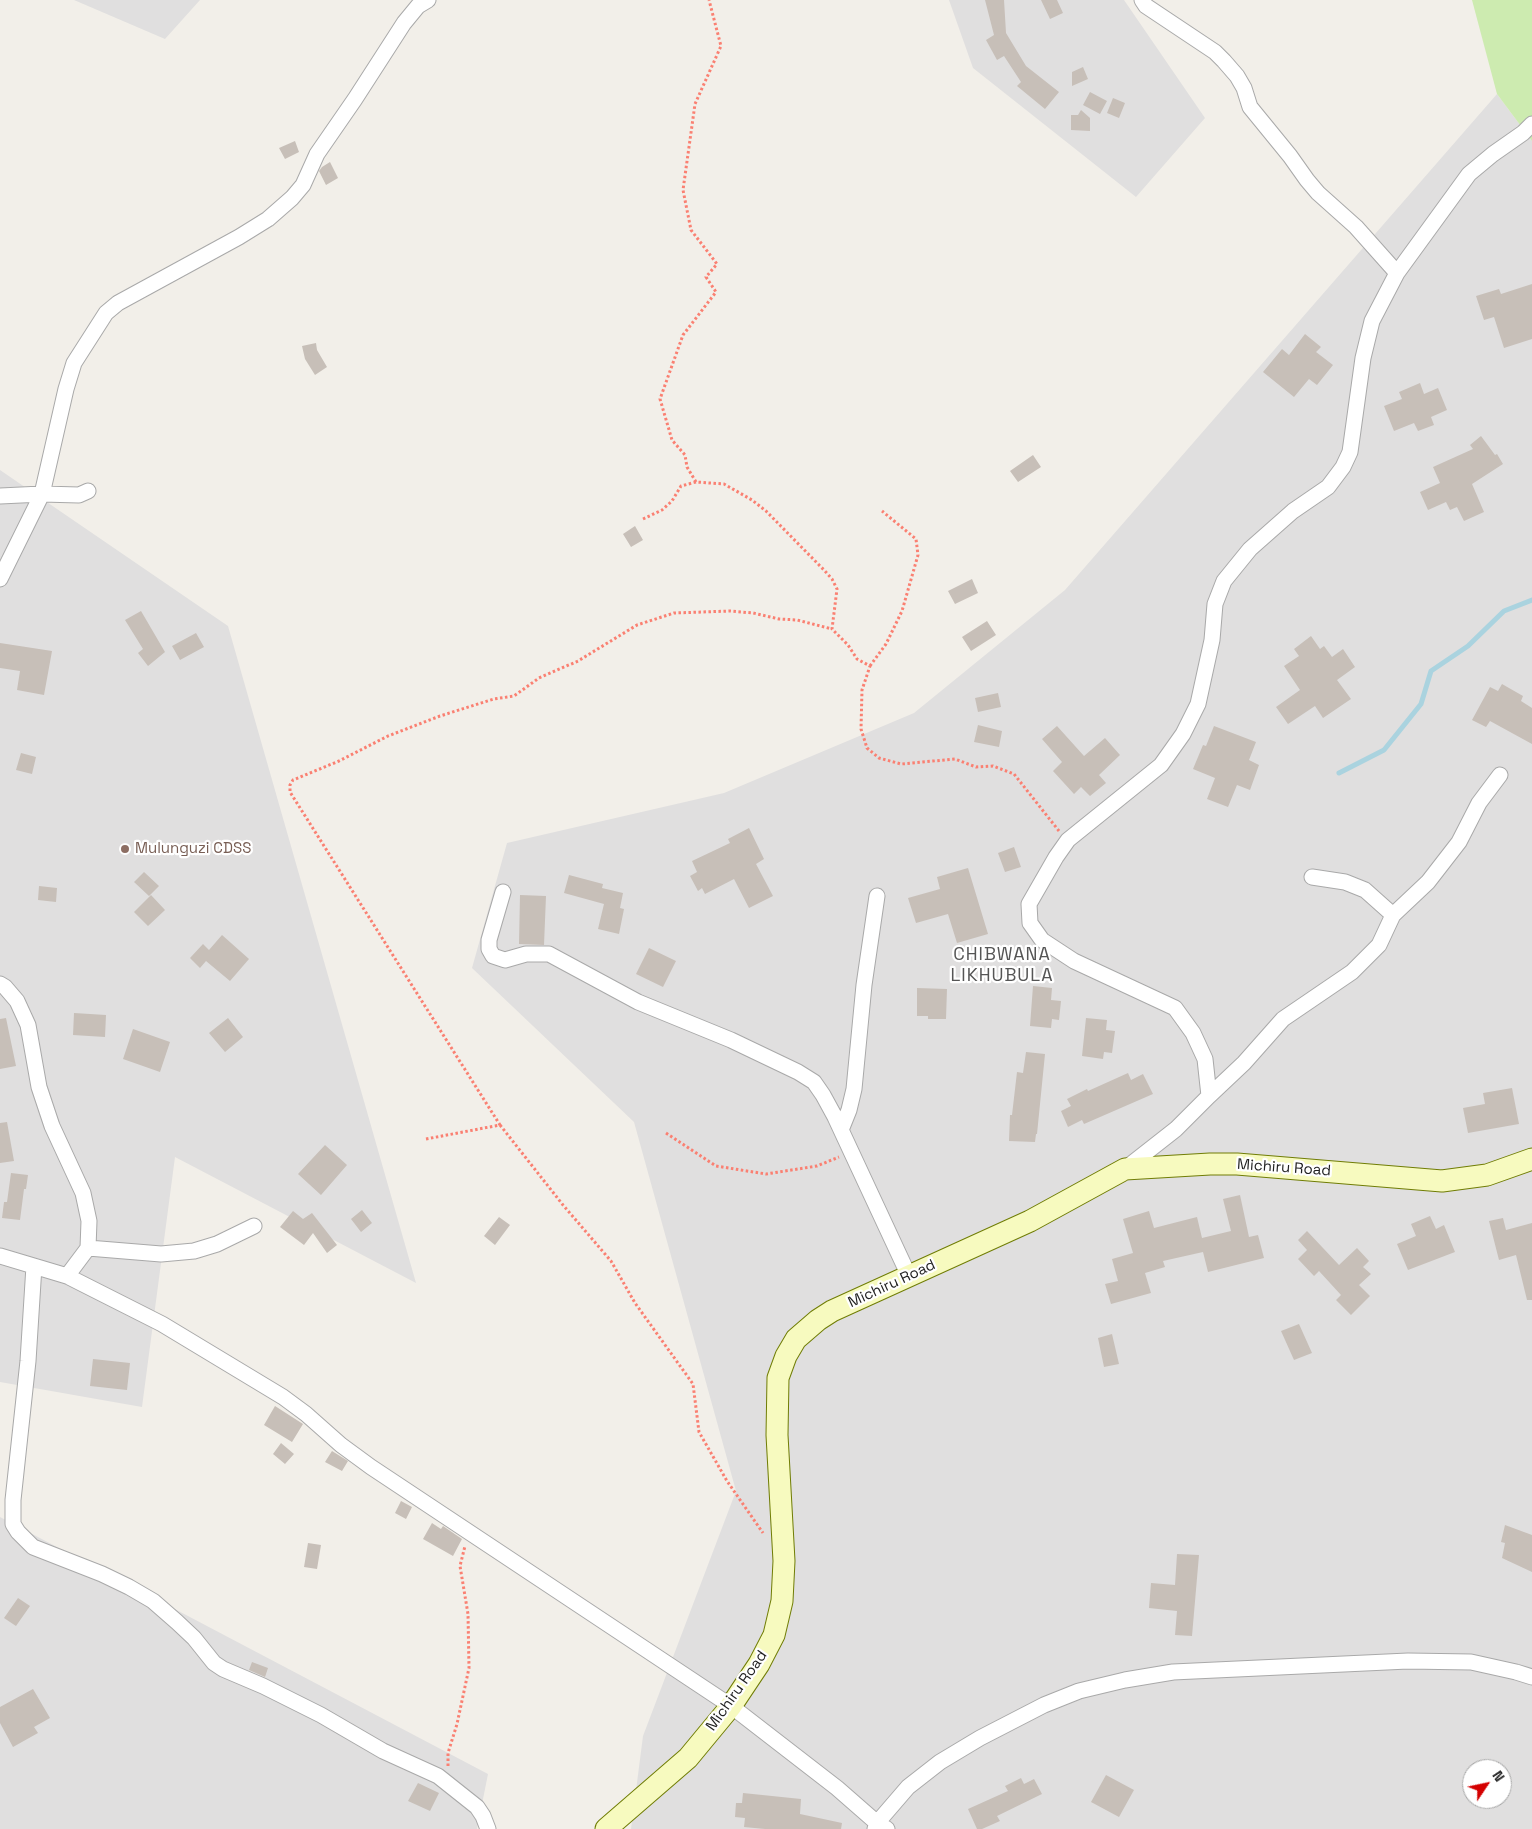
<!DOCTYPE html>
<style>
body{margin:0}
#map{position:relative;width:1532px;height:1829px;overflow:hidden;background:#f2efe9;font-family:"Space Grotesk",sans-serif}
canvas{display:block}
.north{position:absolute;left:1462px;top:1759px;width:50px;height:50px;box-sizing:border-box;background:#fff;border:1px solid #a7a7a7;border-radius:50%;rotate:56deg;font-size:14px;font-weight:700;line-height:20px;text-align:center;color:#222}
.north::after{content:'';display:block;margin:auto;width:18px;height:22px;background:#d40000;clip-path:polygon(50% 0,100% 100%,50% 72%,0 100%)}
</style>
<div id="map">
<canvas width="1532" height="1829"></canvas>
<div class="north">N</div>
</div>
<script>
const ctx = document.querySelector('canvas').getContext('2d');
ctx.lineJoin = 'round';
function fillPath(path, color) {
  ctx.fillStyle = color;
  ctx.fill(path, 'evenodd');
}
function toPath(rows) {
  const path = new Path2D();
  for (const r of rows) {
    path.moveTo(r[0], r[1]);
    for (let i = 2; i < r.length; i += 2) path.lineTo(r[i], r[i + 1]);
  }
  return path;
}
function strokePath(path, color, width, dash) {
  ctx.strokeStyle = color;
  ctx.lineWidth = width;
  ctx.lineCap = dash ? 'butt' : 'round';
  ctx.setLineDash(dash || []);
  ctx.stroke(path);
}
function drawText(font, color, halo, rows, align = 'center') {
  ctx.font = font + ' "Space Grotesk",sans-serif';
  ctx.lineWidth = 4.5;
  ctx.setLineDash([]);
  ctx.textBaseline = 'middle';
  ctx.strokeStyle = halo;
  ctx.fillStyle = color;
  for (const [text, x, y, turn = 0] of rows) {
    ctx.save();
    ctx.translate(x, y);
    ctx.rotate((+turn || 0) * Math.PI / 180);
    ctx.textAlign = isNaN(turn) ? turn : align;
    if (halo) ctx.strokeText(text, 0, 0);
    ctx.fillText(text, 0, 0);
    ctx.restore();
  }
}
const residential = toPath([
 [74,0,200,0,165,39],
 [949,0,1124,0,1205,118,1136,197,973,68],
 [1497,94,1532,141,1532,1829,631,1829,643,1736,736,1491,634,1122,472,968,507,843,724,793,914,713,1065,590],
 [1472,1769,1502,1769,1502,1799,1472,1799],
 [0,470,228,626,416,1283,175,1157,142,1407,0,1382],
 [0,1517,488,1774,477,1829,0,1829]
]);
const grass = toPath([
 [1472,0,1532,0,1532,141,1497,94]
]);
const stream = toPath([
 [1339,773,1384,750,1421,704,1431,671,1468,646,1504,611,1532,600]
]);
const building = toPath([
 [985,0,1004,0,1006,33,1026,66,1059,92,1045,109,1017,86,1021,82,1004,56,997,60,986,40,994,35],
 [1041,0,1057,0,1063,13,1050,19],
 [1083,67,1088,79,1072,86,1072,72],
 [1090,92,1107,101,1100,114,1083,105],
 [1113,98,1125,103,1119,118,1107,113],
 [1081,110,1090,118,1090,131,1071,130,1071,115,1078,115],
 [295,141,299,152,285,159,279,148],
 [330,162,338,178,326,185,319,171,322,167],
 [1532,284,1532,339,1504,348,1494,317,1484,320,1476,296,1499,289,1501,294],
 [1305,334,1321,347,1316,352,1333,365,1317,385,1309,379,1294,397,1263,372,1282,349,1289,355],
 [316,343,317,350,327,367,315,375,305,359,302,346],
 [1420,383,1424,394,1438,388,1447,410,1431,417,1434,425,1418,431,1414,423,1394,431,1384,406,1402,399,1399,392],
 [1481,436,1495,455,1497,454,1503,464,1472,484,1484,512,1464,521,1457,507,1450,510,1446,502,1428,510,1420,492,1440,483,1433,467,1473,449,1470,445],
 [1033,455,1041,467,1018,482,1010,471],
 [635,526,643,540,631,547,623,534],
 [972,579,978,593,955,604,948,591],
 [141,611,165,652,148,666,138,653,143,649,125,620],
 [987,621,996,635,971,651,962,637],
 [196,633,204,647,180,660,172,646],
 [1311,636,1320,649,1324,646,1332,657,1343,649,1355,667,1337,680,1351,699,1323,718,1315,706,1288,724,1276,707,1300,690,1284,666,1299,656,1294,649],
 [0,643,52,651,44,695,17,690,20,671,0,668],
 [1502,684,1523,696,1521,701,1532,708,1532,744,1490,721,1486,727,1472,720,1490,687,1498,691],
 [998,693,1001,707,978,712,975,698],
 [978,725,1002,731,999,747,974,742],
 [1057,726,1084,756,1105,738,1120,755,1099,775,1106,783,1090,796,1081,787,1074,794,1053,771,1062,762,1042,739],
 [1214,726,1256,742,1249,760,1259,765,1250,790,1237,785,1228,807,1207,799,1215,778,1193,769,1203,745,1206,746],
 [21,753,36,757,32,774,16,770],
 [749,828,764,859,756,864,773,896,749,908,734,879,705,894,702,888,698,891,690,876,697,872,692,861,730,843,728,839],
 [1014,847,1021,867,1005,872,998,853],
 [968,868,988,934,957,943,948,914,916,923,908,898,940,889,937,877],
 [144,872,159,886,149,896,134,882],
 [569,875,603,884,602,888,623,893,620,908,624,909,619,934,598,929,604,904,564,893],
 [39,886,57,888,56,902,38,900],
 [151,895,165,910,148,926,134,912],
 [520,895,546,896,544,945,519,944],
 [222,935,249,959,230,981,206,961,200,968,190,958,203,944,209,950],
 [649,948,676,961,663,987,636,974],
 [1033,986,1052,988,1051,1000,1061,1001,1059,1020,1052,1019,1051,1028,1030,1026],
 [917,988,947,989,946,1019,928,1019,928,1016,917,1016],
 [74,1013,106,1015,105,1037,73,1035],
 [6,1018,16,1066,0,1069,0,1019],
 [228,1018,243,1037,225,1052,209,1033],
 [1086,1018,1107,1020,1106,1030,1115,1031,1112,1053,1104,1052,1103,1059,1082,1056],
 [133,1029,170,1042,160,1072,123,1059],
 [1026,1052,1045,1054,1037,1134,1036,1134,1035,1142,1009,1141,1010,1115,1012,1115,1017,1072,1023,1073],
 [1128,1073,1131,1080,1143,1074,1153,1094,1084,1124,1082,1120,1068,1127,1061,1111,1071,1106,1067,1099,1087,1089,1088,1091],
 [1512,1088,1519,1124,1468,1133,1463,1108,1485,1104,1483,1093],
 [7,1122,14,1161,0,1163,0,1123],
 [325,1145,347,1165,321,1195,298,1174],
 [11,1173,28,1175,26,1189,24,1189,20,1220,2,1218,4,1202,7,1202],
 [1240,1195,1249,1237,1258,1235,1264,1258,1208,1272,1203,1252,1163,1261,1165,1267,1145,1273,1151,1293,1111,1304,1105,1284,1118,1281,1112,1259,1133,1253,1123,1219,1149,1211,1154,1228,1197,1217,1202,1238,1231,1231,1223,1199],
 [362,1210,372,1223,361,1232,351,1219],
 [293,1211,303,1219,312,1213,337,1245,327,1253,313,1233,304,1245,280,1227],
 [1430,1216,1436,1229,1444,1225,1455,1252,1408,1270,1397,1244,1416,1236,1411,1224],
 [499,1217,510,1225,495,1245,484,1236],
 [1503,1218,1506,1230,1532,1223,1532,1300,1527,1300,1516,1255,1499,1260,1489,1221],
 [1307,1231,1339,1265,1357,1248,1369,1261,1363,1267,1371,1274,1359,1285,1370,1296,1351,1315,1336,1300,1341,1295,1319,1271,1314,1276,1298,1259,1307,1250,1298,1240],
 [1299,1324,1312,1353,1294,1360,1281,1331],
 [1112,1334,1119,1364,1104,1367,1098,1338],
 [93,1359,130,1363,127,1390,90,1386],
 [275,1406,303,1424,292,1442,264,1425],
 [281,1443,294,1454,285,1464,273,1454],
 [332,1451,348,1461,342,1471,325,1462],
 [401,1501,412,1507,406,1519,395,1513],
 [432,1523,441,1529,443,1526,462,1539,453,1556,423,1539],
 [1505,1525,1532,1535,1532,1572,1502,1558,1505,1543,1501,1542],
 [308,1543,321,1545,317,1569,304,1567],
 [1177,1554,1199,1555,1192,1636,1175,1635,1177,1611,1149,1608,1151,1583,1175,1585],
 [18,1598,30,1606,16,1626,4,1618],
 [252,1662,268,1668,265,1677,249,1670],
 [33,1689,50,1718,34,1727,38,1733,13,1747,0,1723,0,1707],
 [1106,1775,1134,1790,1119,1817,1091,1802],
 [1021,1778,1024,1784,1034,1779,1042,1794,997,1816,1000,1821,982,1829,977,1829,968,1809,1008,1791,1005,1786],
 [418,1783,439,1793,430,1811,408,1801],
 [743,1793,801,1799,800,1814,842,1823,841,1829,765,1829,744,1827,745,1818,735,1817,736,1803,742,1803]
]);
const path = toPath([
 [696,482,687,467,685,455,672,440,660,399,683,335,716,292,706,277,717,264,691,230,683,190,695,104,721,46,709,0],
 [643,519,662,510,672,501,681,486,696,482,724,484,752,500,766,511,824,570,832,579,837,589,832,629,848,645,857,659,870,666,862,690,861,729,867,748,879,758,901,764,955,759,976,767,993,766,1014,774,1059,831],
 [870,666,886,644,902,611,918,555,916,539,882,511],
 [500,1125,563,1205,611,1261,635,1303,693,1384,699,1432,727,1481,763,1533],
 [666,1133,716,1166,766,1174,817,1166,839,1157],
 [426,1139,500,1125,290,792,290,785,293,780,339,761,388,736,440,716,494,699,514,696,539,678,578,661,637,625,674,613,730,611,753,613,779,619,797,620,832,629],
 [448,1766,448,1753,457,1724,469,1668,468,1614,460,1566,465,1546]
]);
const street = toPath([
 [1142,0,1146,6,1215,52,1224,61,1237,76,1244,88,1250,107,1290,156,1307,180,1318,193,1356,227,1397,273],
 [0,496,42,494,66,389,74,363,106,313,118,303,239,237,268,219,292,198,303,185,317,154,355,99,404,23,418,6,428,0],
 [0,579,42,494,79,495,88,491],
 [1312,877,1345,882,1365,890,1393,915],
 [503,892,489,940,489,949,493,956,505,960,526,954,549,954,638,1002,731,1040,798,1072,814,1082,823,1095,835,1117,909,1276],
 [0,984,5,987,17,1001,28,1025,39,1087,52,1126,83,1193,89,1221,88,1248],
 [1209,1096,1244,1063,1283,1019,1352,972,1379,945,1393,915,1428,882,1459,842,1479,803,1500,775],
 [841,1130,849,1110,854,1089,864,985,877,896],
 [1125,1169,1176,1129,1209,1096,1205,1059,1193,1033,1175,1008,1074,961,1042,940,1030,923,1029,904,1056,857,1068,840,1161,765,1183,734,1198,704,1212,640,1215,604,1224,581,1250,549,1293,511,1328,487,1343,467,1350,452,1363,358,1372,321,1397,273,1469,174,1493,154,1523,133,1532,124],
 [0,1256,67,1276,162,1324,283,1397,306,1414,341,1445,371,1467,731,1706,837,1788,877,1823,887,1829],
 [34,1266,28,1361,13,1500,13,1524,18,1532,33,1547,102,1574,129,1587,153,1601,177,1622,194,1638,214,1663,223,1669,263,1686,321,1715,383,1751,438,1776,477,1807,483,1816,488,1829],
 [67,1276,88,1248,161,1254,194,1251,217,1244,254,1226],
 [875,1829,877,1823,908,1787,940,1762,980,1738,1044,1705,1079,1691,1125,1680,1173,1672,1408,1661,1471,1662,1516,1672,1532,1677]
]);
const secondary = toPath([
 [606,1829,688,1758,731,1706,759,1664,774,1635,782,1601,784,1561,777,1435,778,1378,786,1356,796,1339,818,1320,832,1311,1030,1221,1125,1169,1210,1164,1237,1164,1442,1181,1487,1175,1532,1159]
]);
const markers = [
 [125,849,5,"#8d6e63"]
];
const educationNames = [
 ["Mulunguzi CDSS",135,849]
];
const streetNames = [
 ["Michiru Road",1284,1168,4],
 ["Michiru Road",892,1284,-25],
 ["Michiru Road",737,1691,-55]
];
const quarterNames = [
 ["CHIBWANA",1002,955],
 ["LIKHUBULA",1002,976]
];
fillPath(residential, '#e0dfdf');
fillPath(grass, '#cdebb0');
strokePath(stream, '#aad3df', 5);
fillPath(building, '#c7bfb8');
strokePath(street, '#a9a9a9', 17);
strokePath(secondary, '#707d05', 23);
strokePath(path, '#fa8072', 3, [2.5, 2.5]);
strokePath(street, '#fff', 15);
strokePath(secondary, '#f7fabf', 21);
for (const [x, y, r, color] of markers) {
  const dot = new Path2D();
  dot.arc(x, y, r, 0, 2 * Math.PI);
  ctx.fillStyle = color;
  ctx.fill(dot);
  strokePath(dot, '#fff', 2);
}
drawText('15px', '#785e54', '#fff', educationNames, 'left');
drawText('15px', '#222', '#fff', streetNames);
ctx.letterSpacing = '1px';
drawText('18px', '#555', '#fff', quarterNames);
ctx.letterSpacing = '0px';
</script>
